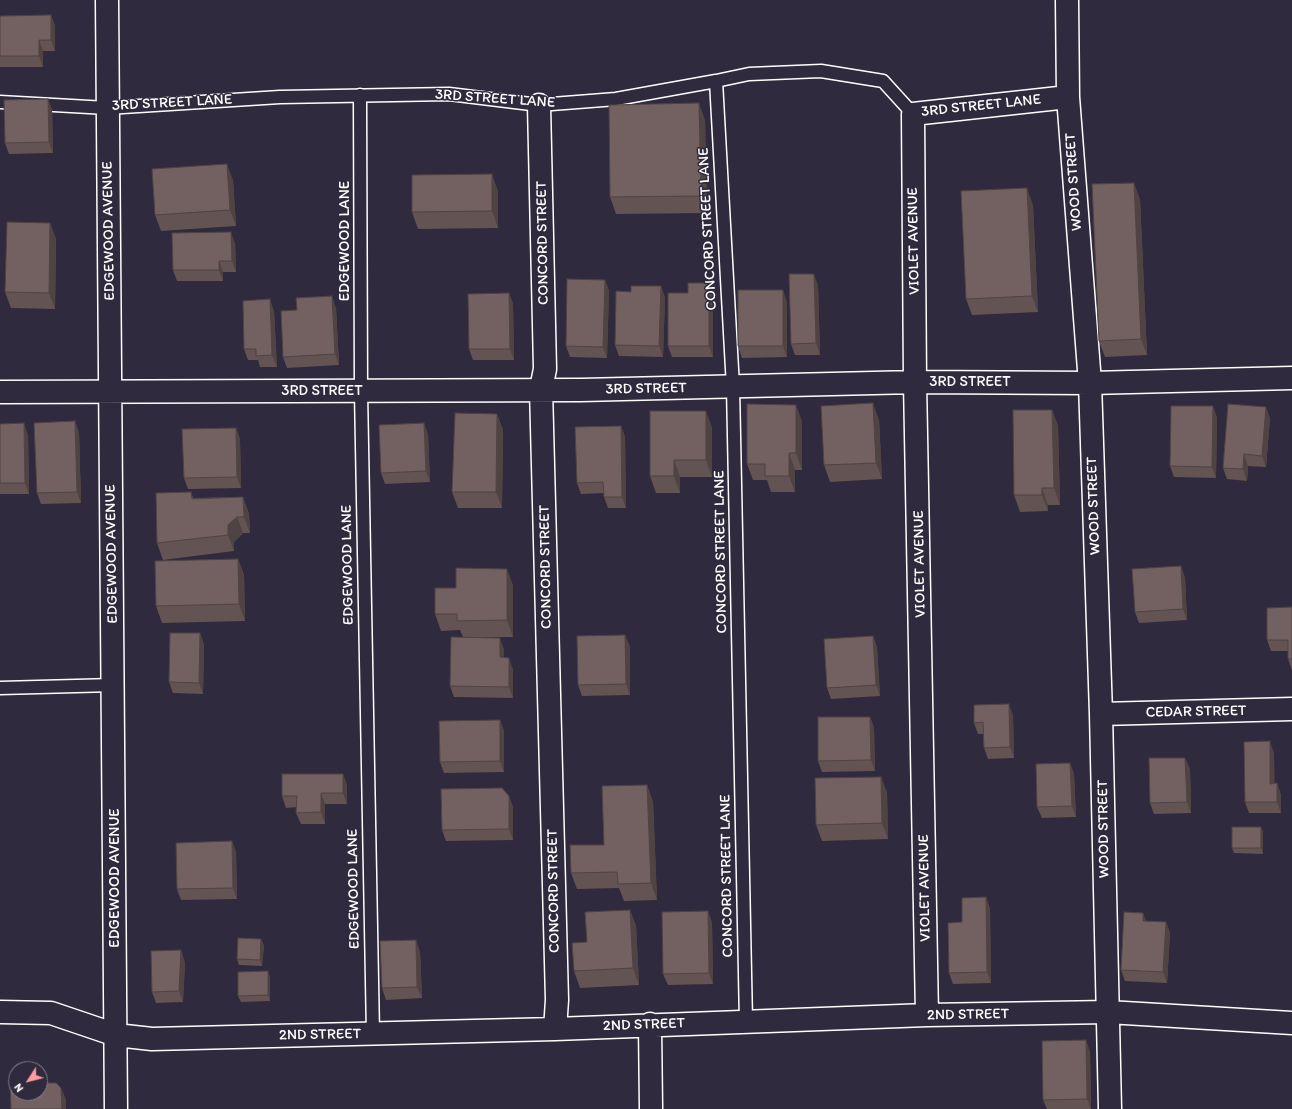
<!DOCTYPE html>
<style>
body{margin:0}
#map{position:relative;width:1292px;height:1109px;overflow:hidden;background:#2f2a3d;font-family:Itim,sans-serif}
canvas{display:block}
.north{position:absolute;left:8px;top:1061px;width:40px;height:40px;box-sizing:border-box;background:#2f2a3d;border:1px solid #827f8b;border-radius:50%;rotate:234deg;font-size:11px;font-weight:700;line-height:16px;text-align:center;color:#fff}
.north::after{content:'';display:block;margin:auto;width:14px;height:18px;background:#ff9aa2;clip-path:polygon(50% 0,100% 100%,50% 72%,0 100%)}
</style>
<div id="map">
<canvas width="1292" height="1109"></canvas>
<div class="north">N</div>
</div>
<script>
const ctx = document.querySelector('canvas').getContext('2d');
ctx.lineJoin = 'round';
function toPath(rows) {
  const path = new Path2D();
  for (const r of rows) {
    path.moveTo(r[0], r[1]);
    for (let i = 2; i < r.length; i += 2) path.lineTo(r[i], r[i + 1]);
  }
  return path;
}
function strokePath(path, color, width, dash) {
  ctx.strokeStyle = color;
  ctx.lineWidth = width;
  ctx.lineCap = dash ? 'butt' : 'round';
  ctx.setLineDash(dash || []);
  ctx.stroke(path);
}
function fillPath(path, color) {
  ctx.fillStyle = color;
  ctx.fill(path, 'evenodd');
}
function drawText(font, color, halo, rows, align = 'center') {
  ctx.font = font + ' Itim,sans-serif';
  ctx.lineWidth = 3;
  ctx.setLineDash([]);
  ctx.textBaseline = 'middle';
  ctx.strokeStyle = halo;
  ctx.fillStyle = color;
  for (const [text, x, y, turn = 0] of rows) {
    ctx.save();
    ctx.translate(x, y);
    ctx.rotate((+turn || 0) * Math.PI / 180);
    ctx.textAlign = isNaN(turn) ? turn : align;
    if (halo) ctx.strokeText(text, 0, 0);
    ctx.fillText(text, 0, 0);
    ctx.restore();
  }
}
const service = toPath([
 [716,81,733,387,746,1022],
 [360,95,361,392,373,1034],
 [0,102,107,108,280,97,449,94,539,105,616,99,716,81,749,74,821,71,883,81,913,114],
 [0,688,114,685]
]);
const minor = toPath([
 [107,0,116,1109],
 [1067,0,1068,97,1090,383,1101,714,1110,1109],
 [539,105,545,369,541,389,557,1000,555,1029],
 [0,392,581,390,915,382,1090,383,1292,378],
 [1101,714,1292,709],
 [0,1012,51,1013,116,1035,152,1039,555,1029,927,1015,1108,1012,1292,1023],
 [927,1015,915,382,913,114,1068,97],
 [650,1024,651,1109]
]);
const wall = toPath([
 [51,15,55,26,55,51,43,51,43,67,0,67,0,16],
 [48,99,52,110,53,153,9,154,5,143],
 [705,120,707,213,616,214,610,197],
 [233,180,236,226,161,231,155,215],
 [498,191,498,228,418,229,412,212],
 [1140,199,1147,355,1105,357,1099,341],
 [1033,205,1038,312,972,315,966,299],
 [50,223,56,239,55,309,11,308,5,292],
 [235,243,236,272,223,272,223,281,177,281,173,270],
 [605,280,609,291,607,358,570,357,566,346],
 [709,283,713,294,713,357,672,357,668,346,688,293],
 [818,285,820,355,795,355,791,344],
 [661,286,665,298,663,357,619,356,615,345,631,292],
 [509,293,513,304,514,360,473,360,469,349],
 [787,302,787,357,742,358,738,346],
 [336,308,339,365,287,368,283,357],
 [274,311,277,367,260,367,258,360,248,360,244,349],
 [1052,410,1058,426,1060,505,1048,505,1048,511,1020,512,1014,495],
 [497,414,503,430,502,508,458,508,452,492],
 [1217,417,1216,478,1174,477,1170,466],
 [1270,418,1266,467,1248,466,1247,481,1227,479,1223,468],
 [879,420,882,479,830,482,824,465],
 [75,421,79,433,81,503,41,504,37,493],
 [802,421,802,470,795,470,795,492,771,492,767,480,753,480,747,464],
 [0,424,28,435,29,494,0,494],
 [621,426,625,437,626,508,608,508,604,497,604,493,581,494,577,483],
 [712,427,712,477,680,477,680,493,656,493,650,476],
 [236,428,240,439,241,488,188,489,184,478],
 [428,434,430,482,385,484,381,473],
 [191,492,193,498,243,497,249,514,250,533,243,533,234,542,234,551,163,560,157,543],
 [238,559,244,575,245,621,162,623,156,606],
 [1185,577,1187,620,1139,623,1135,612],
 [513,585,513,637,463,637,460,630,441,631,435,614,456,588],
 [1292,607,1292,670,1288,659,1288,651,1271,651,1267,640],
 [200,633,204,645,203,694,173,693,169,682],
 [873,636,877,647,880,696,831,699,827,688],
 [630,646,630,695,582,696,578,685],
 [504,649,504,657,513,669,513,698,454,697,450,686],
 [1013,715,1014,758,988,759,984,748,983,734,978,734,974,723],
 [870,717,874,728,875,771,822,772,818,761],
 [500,720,504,731,504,772,444,773,440,762],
 [1274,753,1274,784,1277,783,1281,795,1281,813,1249,813,1245,802],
 [1185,758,1190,769,1191,813,1154,814,1150,803],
 [1070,763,1074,774,1076,817,1042,818,1037,807],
 [343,774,347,785,347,804,325,804,325,824,301,824,296,813,297,807,286,808,282,796],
 [881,777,887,793,888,839,822,841,816,825],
 [647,785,653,802,657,900,624,901,619,888,577,889,571,873,604,845],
 [509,796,513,807,513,840,446,841,442,830],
 [1261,827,1263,832,1263,854,1234,853,1232,848],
 [232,841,236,852,237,899,181,900,177,889],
 [986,897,990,909,991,983,953,984,949,973,962,922],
 [630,910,636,926,639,985,580,988,574,971,587,942],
 [1143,913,1146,921,1166,922,1170,933,1167,983,1125,981,1121,970],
 [712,922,713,984,668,985,663,974],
 [264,945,262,966,239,965,237,959],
 [420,951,422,998,386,1000,382,988],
 [185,962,183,1002,156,1003,152,992],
 [270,977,270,1001,241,1002,238,996],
 [1090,1051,1091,1109,1047,1109,1043,1100]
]);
const shadedWall = toPath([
 [51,15,55,26,55,51,51,40],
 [39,40,43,51,43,67,39,56],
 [48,99,52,110,53,153,49,142],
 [699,103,705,120,707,213,701,196],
 [227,164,233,180,236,226,230,210],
 [492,174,498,191,498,228,492,211],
 [1134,183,1140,199,1147,355,1141,339],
 [1027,188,1033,205,1038,312,1032,296],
 [50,223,56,239,55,309,49,293],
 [231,232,235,243,236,272,232,261],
 [219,261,223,272,223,281,219,270],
 [814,274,818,285,820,355,816,343],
 [605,280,609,291,607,358,603,347],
 [709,283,713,294,713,357,709,346],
 [661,286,665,298,663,357,659,346],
 [783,290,787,302,787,357,783,346],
 [509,293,513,304,514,360,510,349],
 [332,296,336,308,339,365,335,354],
 [270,299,274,311,277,367,272,355],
 [873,403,879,420,882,479,876,463],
 [796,405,802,421,802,470,796,453],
 [1213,406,1217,417,1216,478,1212,467],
 [1266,407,1270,418,1266,467,1262,456],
 [1052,410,1058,426,1060,505,1054,488],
 [706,411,712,427,712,477,706,460],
 [497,414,503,430,502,508,496,492],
 [75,421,79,433,81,503,77,492],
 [24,423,28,435,29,494,25,483],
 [424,423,428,434,430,482,426,471],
 [621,426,625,437,626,508,622,497],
 [236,428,240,439,241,488,237,477],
 [789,453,795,470,795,492,789,476],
 [1244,454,1248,466,1247,481,1243,469],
 [674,460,680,477,680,493,674,476],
 [1042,488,1048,505,1048,511,1042,495],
 [243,497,249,514,250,533,244,517],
 [237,517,243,533,234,542,234,551,228,535,228,525],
 [238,559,244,575,245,621,239,604],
 [1181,566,1185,577,1187,620,1183,609],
 [507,569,513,585,513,637,507,620],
 [200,633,204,645,203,694,199,683],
 [625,635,630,646,630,695,626,684],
 [873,636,877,647,880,696,876,685],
 [500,638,504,649,504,668,500,657],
 [509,658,513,669,513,698,509,687],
 [1009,704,1013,715,1014,758,1010,747],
 [870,717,874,728,875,771,871,760],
 [500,720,504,731,504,772,500,761],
 [1270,741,1274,753,1275,795,1270,784],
 [1185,758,1190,769,1191,813,1187,802],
 [1070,763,1074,774,1076,817,1072,806],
 [343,774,347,785,347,804,343,793],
 [881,777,887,793,888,839,882,823],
 [1277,783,1281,795,1281,813,1277,802],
 [647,785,653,802,657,900,651,883],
 [321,793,325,804,325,824,321,812],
 [509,796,513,807,513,840,509,829],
 [1261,827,1263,832,1263,854,1261,848],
 [232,841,236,852,237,899,233,888],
 [986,897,990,909,991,983,987,972],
 [630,910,636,926,639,985,633,968],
 [708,911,712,922,713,984,709,973],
 [1143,913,1147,924,1143,921],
 [1166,922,1170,933,1167,983,1163,972],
 [261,939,264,945,262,966,260,960],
 [416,940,420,951,422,998,417,987],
 [181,950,185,962,183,1002,179,991],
 [268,971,270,977,270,1001,268,995],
 [1086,1040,1090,1051,1091,1109,1087,1099],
 [61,1088,66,1099,66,1109,62,1109]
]);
const building = toPath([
 [51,15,51,40,39,40,39,56,0,56,0,16,51,15],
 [48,99,49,142,5,143,4,100,48,99],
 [699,103,701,196,610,197,609,105,699,103],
 [227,164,230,210,155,215,152,169,227,164],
 [492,174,492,211,412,212,412,175,492,174],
 [1134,183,1141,339,1099,341,1092,184,1134,183],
 [1027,188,1032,296,966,299,961,191,1027,188],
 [7,222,50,223,49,293,5,292,7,222],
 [231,232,232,261,219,261,219,270,173,270,172,233,231,232],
 [789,274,814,274,816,343,791,344,789,274],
 [567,279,605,280,603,347,566,346,567,279],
 [688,283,709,283,709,346,668,346,668,293,688,293,688,283],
 [631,286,661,286,659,346,615,345,616,291,631,292,631,286],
 [738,290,783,290,783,346,738,346,738,290],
 [509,293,510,349,469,349,468,294,509,293],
 [332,296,335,354,283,357,281,311,297,310,296,298,332,296],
 [270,299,272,355,256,356,256,349,244,349,243,301,270,299],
 [873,403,876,463,824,465,821,406,873,403],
 [747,404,796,405,796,453,789,453,789,476,765,476,765,464,747,464,747,404],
 [1228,404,1266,407,1262,456,1244,454,1243,469,1223,468,1228,404],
 [1171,406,1213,406,1212,467,1170,466,1171,406],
 [1013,410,1052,410,1054,488,1042,488,1042,495,1014,495,1013,410],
 [650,411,706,411,706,460,674,460,674,476,650,476,650,411],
 [455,413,497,414,496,492,452,492,455,413],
 [75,421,77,492,37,493,34,423,75,421],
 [24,423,25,483,0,483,0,424,24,423],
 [424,423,426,471,381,473,379,425,424,423],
 [621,426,622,497,604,497,603,482,577,483,575,427,621,426],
 [236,428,237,477,184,478,182,429,236,428],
 [191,492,192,499,243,497,244,517,237,517,228,525,228,535,157,543,156,493,191,492],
 [238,559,239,604,156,606,155,561,238,559],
 [1181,566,1183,609,1135,612,1132,569,1181,566],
 [456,568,507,569,507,620,457,621,457,614,435,614,435,588,456,588,456,568],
 [1292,607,1292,659,1288,659,1288,640,1267,640,1267,608,1292,607],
 [170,633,200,633,199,683,169,682,170,633],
 [625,635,626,684,578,685,577,636,625,635],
 [873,636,876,685,827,688,824,639,873,636],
 [451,637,500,638,500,657,509,658,509,687,450,686,451,637],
 [1009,704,1010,747,984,748,983,722,974,723,974,705,1009,704],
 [818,717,870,717,871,760,818,761,818,717],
 [500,720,500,761,440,762,439,721,500,720],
 [1270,741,1270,784,1277,783,1277,802,1245,802,1244,742,1270,741],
 [1149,758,1185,758,1187,802,1150,803,1149,758],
 [1070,763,1072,806,1037,807,1036,764,1070,763],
 [282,774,343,774,343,793,321,793,321,812,296,813,297,796,282,796,282,774],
 [881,777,882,823,816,825,815,778,881,777],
 [647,785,651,883,618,884,617,872,571,873,570,845,604,845,602,786,647,785],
 [502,788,509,796,509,829,442,830,441,789,502,788],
 [1232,827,1261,827,1261,848,1232,848,1232,827],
 [232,841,233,888,177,889,176,843,232,841],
 [986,897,987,972,949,973,948,923,962,922,962,898,986,897],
 [630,910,633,968,574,971,572,943,587,942,585,912,630,910],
 [708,911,709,973,663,974,662,912,708,911],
 [1124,912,1143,913,1143,921,1166,922,1163,972,1121,970,1124,912],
 [238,938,261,939,260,960,237,959,238,938],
 [416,940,417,987,382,988,380,941,416,940],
 [181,950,179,991,152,992,151,951,181,950],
 [268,971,268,995,238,996,238,972,268,971],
 [1086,1040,1087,1099,1043,1100,1042,1041,1086,1040],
 [40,1077,42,1077,42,1083,56,1083,61,1088,62,1109,11,1109,10,1078,16,1078,16,1093,40,1093,40,1077]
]);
const streetNames = [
 ["3RD STREET LANE",495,99,4],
 ["3RD STREET LANE",172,103,-3],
 ["3RD STREET LANE",981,106,-6],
 ["WOOD STREET",1074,182,-94],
 ["CONCORD STREET LANE",708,229,-93],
 ["EDGEWOOD AVENUE",109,231,-91],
 ["EDGEWOOD LANE",345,241,-90],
 ["VIOLET AVENUE",914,241,-91],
 ["CONCORD STREET",543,243,-91],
 ["3RD STREET",970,382],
 ["3RD STREET",646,389,-1],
 ["3RD STREET",322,391],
 ["WOOD STREET",1094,506,-92],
 ["CONCORD STREET LANE",721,552,-91],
 ["EDGEWOOD AVENUE",112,554,-91],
 ["VIOLET AVENUE",920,564,-91],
 ["EDGEWOOD LANE",348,565,-91],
 ["CONCORD STREET",546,567,-91],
 ["CEDAR STREET",1196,712,-1],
 ["WOOD STREET",1104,829,-91],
 ["CONCORD STREET LANE",727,876,-91],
 ["EDGEWOOD AVENUE",115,878,-90],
 ["VIOLET AVENUE",925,888,-91],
 ["EDGEWOOD LANE",354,889,-91],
 ["CONCORD STREET",554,891,-91],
 ["2ND STREET",968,1015,-1],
 ["2ND STREET",644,1025,-2],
 ["2ND STREET",320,1035,-1]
];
strokePath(service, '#fff', 15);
strokePath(minor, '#fff', 25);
strokePath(service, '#2f2a3d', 12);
strokePath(minor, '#2f2a3d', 22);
fillPath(wall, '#635353');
fillPath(shadedWall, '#504343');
fillPath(building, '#736060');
strokePath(building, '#504343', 1);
drawText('15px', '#fff', '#2f2a3d', streetNames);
</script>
